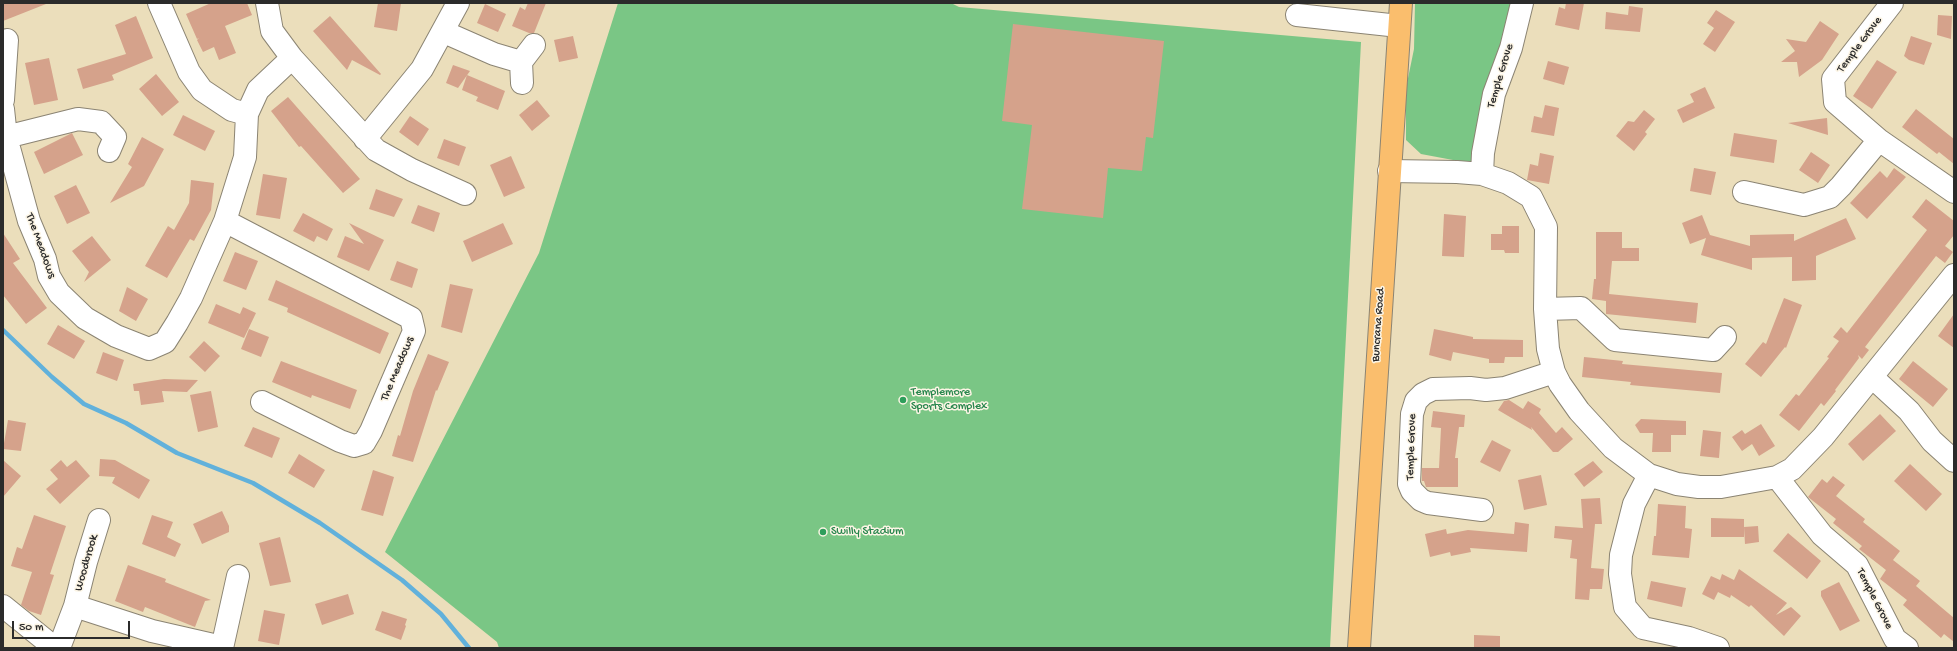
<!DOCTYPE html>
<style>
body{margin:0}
#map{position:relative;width:1957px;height:651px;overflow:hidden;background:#ebdebb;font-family:"Gochi Hand",sans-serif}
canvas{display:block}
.frame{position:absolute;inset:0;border:4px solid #2b2b2b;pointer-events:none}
.scale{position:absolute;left:12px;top:621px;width:118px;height:18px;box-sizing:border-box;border:2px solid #2b2b2b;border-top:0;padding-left:5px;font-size:12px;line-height:14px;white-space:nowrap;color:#2b2b2b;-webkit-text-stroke:3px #fcf5e5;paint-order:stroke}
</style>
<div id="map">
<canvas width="1957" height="651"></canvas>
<div class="frame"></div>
<div class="scale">50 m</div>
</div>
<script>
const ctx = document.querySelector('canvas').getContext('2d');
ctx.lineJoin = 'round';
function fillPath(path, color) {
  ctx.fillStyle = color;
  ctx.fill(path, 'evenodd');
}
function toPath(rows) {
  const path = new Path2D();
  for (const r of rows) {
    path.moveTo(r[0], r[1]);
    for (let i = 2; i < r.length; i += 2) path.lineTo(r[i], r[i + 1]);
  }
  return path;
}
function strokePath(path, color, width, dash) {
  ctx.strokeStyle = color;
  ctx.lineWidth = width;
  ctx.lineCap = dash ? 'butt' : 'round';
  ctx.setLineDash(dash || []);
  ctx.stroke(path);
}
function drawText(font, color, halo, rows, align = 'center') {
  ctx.font = font + ' "Gochi Hand",sans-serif';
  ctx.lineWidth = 3;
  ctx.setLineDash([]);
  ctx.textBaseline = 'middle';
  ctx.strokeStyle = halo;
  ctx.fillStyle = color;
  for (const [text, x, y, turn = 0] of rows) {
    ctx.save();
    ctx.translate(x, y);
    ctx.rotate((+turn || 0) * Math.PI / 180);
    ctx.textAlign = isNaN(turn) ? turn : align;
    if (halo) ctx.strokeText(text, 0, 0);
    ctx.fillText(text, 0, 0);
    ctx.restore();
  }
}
const green = toPath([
 [618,3,951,3,959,7,1361,42,1330,648,499,648,497,642,385,552,539,253],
 [1415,3,1517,3,1474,161,1469,163,1421,154,1406,140,1406,88,1414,49]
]);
const stream = toPath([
 [3,330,52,377,84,404,126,423,177,453,253,483,320,523,402,580,441,614,469,648]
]);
const building = toPath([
 [3,3,46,3,46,4,3,21],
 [211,3,247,3,252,15,225,26,236,53,219,60,214,47,203,52,197,40,199,38,197,39,186,14],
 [378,3,401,3,397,31,374,27],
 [528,3,546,3,534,33,529,33,512,26,520,7,525,10],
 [1566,3,1584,3,1579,30,1555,25,1559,7,1565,9],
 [485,4,506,14,498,32,477,23],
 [1629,6,1643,8,1640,32,1605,29,1606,12,1628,15],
 [1716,10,1735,22,1715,52,1703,44,1714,28,1707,23],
 [1938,15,1952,16,1951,39,1937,35],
 [136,16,153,58,112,75,114,80,83,89,77,69,126,54,115,25],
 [330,16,381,74,380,75,352,60,347,70,313,31],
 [1820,21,1839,34,1822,60,1799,77,1797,62,1781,62,1795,51,1786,39,1806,42],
 [1013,24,1164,41,1153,138,1146,137,1142,171,1108,168,1103,218,1022,209,1032,125,1002,121],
 [573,36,578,58,559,62,554,40],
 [1911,36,1932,43,1924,65,1909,60,1904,56],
 [49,58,58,100,34,105,25,63],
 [1877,60,1897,72,1872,109,1853,96],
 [1548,61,1569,67,1564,85,1543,79],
 [453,65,470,71,458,88,446,83],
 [156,74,179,102,162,116,139,89],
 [467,75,505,91,498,110,476,101,478,97,462,90],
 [1705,87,1715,108,1683,123,1677,110,1694,102,1690,94],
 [288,97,360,179,343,193,301,146,299,147,271,111],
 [537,100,550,116,532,131,519,115],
 [1545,105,1559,108,1554,136,1531,132,1534,116,1542,118],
 [1916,109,1954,139,1954,164,1939,152,1937,154,1902,127],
 [1644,110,1655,119,1645,132,1647,134,1634,151,1616,136,1628,121,1634,122],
 [183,115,215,131,205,151,173,135],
 [410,116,429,129,418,146,399,132],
 [1827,118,1828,135,1788,123],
 [72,133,83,155,44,174,34,152],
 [1734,133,1777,140,1774,163,1730,156],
 [142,137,164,149,144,186,110,203,132,167,128,164],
 [444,139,466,147,459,166,437,158],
 [1811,152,1830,165,1818,183,1799,170],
 [1540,153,1554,156,1549,184,1527,180,1530,164,1538,166],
 [511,156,525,188,504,197,490,165],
 [1694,168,1716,172,1711,195,1690,191],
 [1894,168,1906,177,1867,219,1850,203,1880,171,1887,178],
 [263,174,287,178,280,219,256,215],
 [191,180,214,183,211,210,194,241,190,239,167,278,145,266,168,226,174,230,189,203],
 [76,185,90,213,67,224,54,196],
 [376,189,403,199,394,217,369,209],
 [1926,199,1954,221,1954,235,1945,246,1953,252,1945,263,1936,256,1865,347,1869,350,1862,359,1858,355,1859,358,1835,390,1836,391,1824,406,1821,403,1799,431,1779,415,1796,394,1799,396,1829,358,1827,357,1839,341,1833,337,1841,327,1847,333,1927,230,1912,217],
 [418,205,440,213,434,232,411,223],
 [303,213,333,229,327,241,317,236,314,242,293,231],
 [1444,214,1466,216,1464,257,1442,256],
 [1702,215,1710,235,1750,246,1750,235,1794,234,1794,241,1846,218,1856,239,1816,256,1816,280,1792,281,1792,257,1752,258,1752,270,1701,255,1706,238,1690,244,1682,223],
 [349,223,384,240,369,271,337,257,345,236,364,244],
 [503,223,513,244,472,262,463,241],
 [1502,226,1519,226,1519,253,1505,253,1504,250,1491,250,1491,234,1502,234],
 [1596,232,1622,232,1622,248,1639,248,1639,261,1612,261,1609,294,1698,303,1696,323,1606,314,1606,301,1592,299,1594,279,1596,279],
 [3,233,20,259,13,263,47,308,26,324,3,295],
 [92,236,111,260,84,282,89,272,72,251],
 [235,252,258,261,246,290,223,281],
 [397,261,418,269,412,288,390,280],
 [276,280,389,333,380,354,287,312,288,308,268,300],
 [450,284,473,289,462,333,441,327],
 [127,287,148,299,136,321,119,311],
 [1784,298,1802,305,1786,348,1785,347,1761,377,1745,364,1763,342,1766,344],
 [216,304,240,314,243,307,256,313,244,338,208,323],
 [1954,314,1954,348,1938,336],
 [58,325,85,341,74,359,47,344],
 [249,329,269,337,261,357,241,349],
 [1434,329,1473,337,1473,339,1523,340,1523,357,1505,357,1504,363,1489,363,1489,359,1453,352,1451,361,1429,355],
 [204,341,220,356,205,372,189,357],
 [103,352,124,360,117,381,96,373],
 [428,354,449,362,437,391,436,390,413,462,392,456,398,435,400,436,413,391],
 [1584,357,1623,361,1622,364,1722,373,1720,393,1630,385,1631,382,1582,377],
 [281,361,357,390,350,409,312,395,311,398,272,382],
 [1913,361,1948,389,1933,407,1899,379],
 [164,379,198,380,187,392,162,391,164,402,141,405,139,391,134,391,133,384],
 [211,391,218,427,198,432,190,395],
 [1509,400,1523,409,1528,401,1541,409,1539,413,1556,433,1562,427,1573,439,1558,452,1553,452,1531,427,1532,430,1498,410,1504,401],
 [1433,411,1465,415,1464,427,1459,427,1455,458,1458,458,1458,487,1426,487,1424,481,1422,481,1422,468,1439,468,1441,428,1431,427],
 [1880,414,1896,431,1863,461,1848,444],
 [1641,419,1686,421,1686,435,1671,435,1671,452,1652,452,1653,433,1640,433,1635,425],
 [8,420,26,423,21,451,3,449],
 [1761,424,1775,446,1759,456,1752,444,1742,451,1732,437,1742,430,1745,434],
 [253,427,280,438,272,458,244,446],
 [1703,430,1721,432,1719,458,1700,456],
 [1492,440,1511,450,1500,472,1480,462],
 [299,454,325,470,314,488,288,473],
 [100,459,115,460,150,480,139,499,112,483,115,477,99,476],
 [3,460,21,476,3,497],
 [61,460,67,467,76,460,90,476,60,504,46,489,58,479,50,470],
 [1593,461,1603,472,1584,487,1574,474],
 [1910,464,1942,494,1926,511,1894,481],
 [373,470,394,477,383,516,361,510],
 [1541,475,1547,505,1524,510,1518,480],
 [1833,476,1845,485,1836,496,1865,519,1863,522,1900,551,1893,560,1920,581,1916,586,1954,618,1954,642,1944,634,1941,638,1903,605,1907,600,1880,579,1886,570,1859,549,1862,546,1833,523,1836,519,1808,497,1822,479,1827,483],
 [1600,498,1602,524,1595,524,1591,568,1604,569,1602,589,1590,589,1589,600,1575,599,1577,559,1570,558,1572,540,1554,538,1555,526,1583,528,1581,499],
 [1658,504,1686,506,1685,528,1692,529,1689,558,1652,555,1654,536,1656,536],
 [222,511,229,526,229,532,202,544,193,524],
 [34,515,66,526,50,574,54,575,41,615,29,611,21,605,32,572,11,566,17,547,22,549],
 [152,515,173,522,167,537,181,544,175,557,142,544],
 [1711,518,1744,519,1744,537,1711,537],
 [1515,522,1529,524,1527,552,1470,548,1471,552,1451,556,1450,552,1430,557,1425,534,1446,529,1447,534,1468,530,1514,534],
 [1758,526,1759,542,1745,544,1744,527],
 [1788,533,1821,561,1807,579,1773,551],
 [280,537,291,582,270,586,259,543],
 [128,565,166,579,165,582,211,600,205,601,195,627,145,607,143,612,115,601],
 [1739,569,1787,603,1776,615,1791,607,1801,616,1784,636,1751,605,1749,607,1731,595,1730,598,1718,592,1714,600,1702,594,1711,576,1720,580,1722,574,1734,580],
 [1651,581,1686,588,1682,607,1647,599],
 [1839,582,1860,621,1840,631,1821,596,1821,591],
 [348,594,354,614,322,625,315,604],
 [264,610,285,614,279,645,258,641],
 [382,611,407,619,405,625,406,626,401,640,375,630],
 [1474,635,1500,636,1500,648,1474,648]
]);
const minor = toPath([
 [159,3,189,72,202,90,232,110,247,114],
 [267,3,272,31,292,58,376,150,412,170,465,194],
 [1892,3,1833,79,1835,102,1879,140,1954,192],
 [1297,15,1399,26],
 [444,32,494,54,521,62],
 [522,83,521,62,534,45],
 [3,100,7,40],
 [3,109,6,137,29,221,45,259,49,276,59,293,85,318,116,336,149,349,165,342,177,323,191,298,225,221,245,157,247,114,258,90,292,58],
 [6,137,78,119,101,122,115,137,109,151],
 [365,139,422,69,458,3],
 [1389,171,1457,172,1482,174,1508,183,1531,197,1546,227,1545,309,1548,349,1554,372,1560,384,1579,411,1613,448,1649,475,1677,484,1699,487,1721,487,1777,477,1792,469,1823,437,1954,275],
 [1482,174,1483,153,1494,94,1511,48,1522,3],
 [1744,192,1804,205,1830,197,1841,186,1879,140],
 [225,221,411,318,414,331,371,431,364,443,354,446,340,441,262,402],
 [1545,309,1581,308,1615,340,1713,350,1725,337],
 [1872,377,1909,411,1932,441,1954,461],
 [1649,475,1634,504,1621,555,1620,574,1625,607,1643,628,1689,638,1718,648],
 [1777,477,1822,535,1857,565,1895,639,1907,648],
 [1482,510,1428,503,1421,500,1412,491,1409,484,1412,414,1416,401,1423,394,1433,389,1470,388,1486,390,1505,388,1554,372],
 [3,606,55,648],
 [75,606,152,631,222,647],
 [59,648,75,606,86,562,99,520],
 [222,648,238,576]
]);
const highway = toPath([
 [1359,648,1401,3]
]);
const markers = [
 [903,400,4,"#2e9e5b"],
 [823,532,4,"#2e9e5b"]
];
const streetNames = [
 ["Temple Grove",1860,45,-53],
 ["Temple Grove",1501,76,-73],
 ["The Meadows",40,246,70],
 ["Buncrana Road",1379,325,-86],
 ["The Meadows",398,369,-67],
 ["Temple Grove",1412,447,-88],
 ["Woodbrook",87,563,-74],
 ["Temple Grove",1874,599,63]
];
const leisureNames = [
 ["Templemore",911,393],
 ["Sports Complex",911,407],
 ["Swilly Stadium",831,532]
];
fillPath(green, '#7ac685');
strokePath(stream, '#61b1db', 4.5);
fillPath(building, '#d5a28b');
strokePath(minor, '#8b8473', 24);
strokePath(highway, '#8b8473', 24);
strokePath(minor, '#fff', 22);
strokePath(highway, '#fabe6d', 22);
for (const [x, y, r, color] of markers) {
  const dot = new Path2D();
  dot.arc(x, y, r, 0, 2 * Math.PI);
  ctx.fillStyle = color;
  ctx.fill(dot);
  strokePath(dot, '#fcf5e5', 1.5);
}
drawText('12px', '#2b2b2b', '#fcf5e5', streetNames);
drawText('12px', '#27864d', '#fcf5e5', leisureNames, 'left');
</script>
